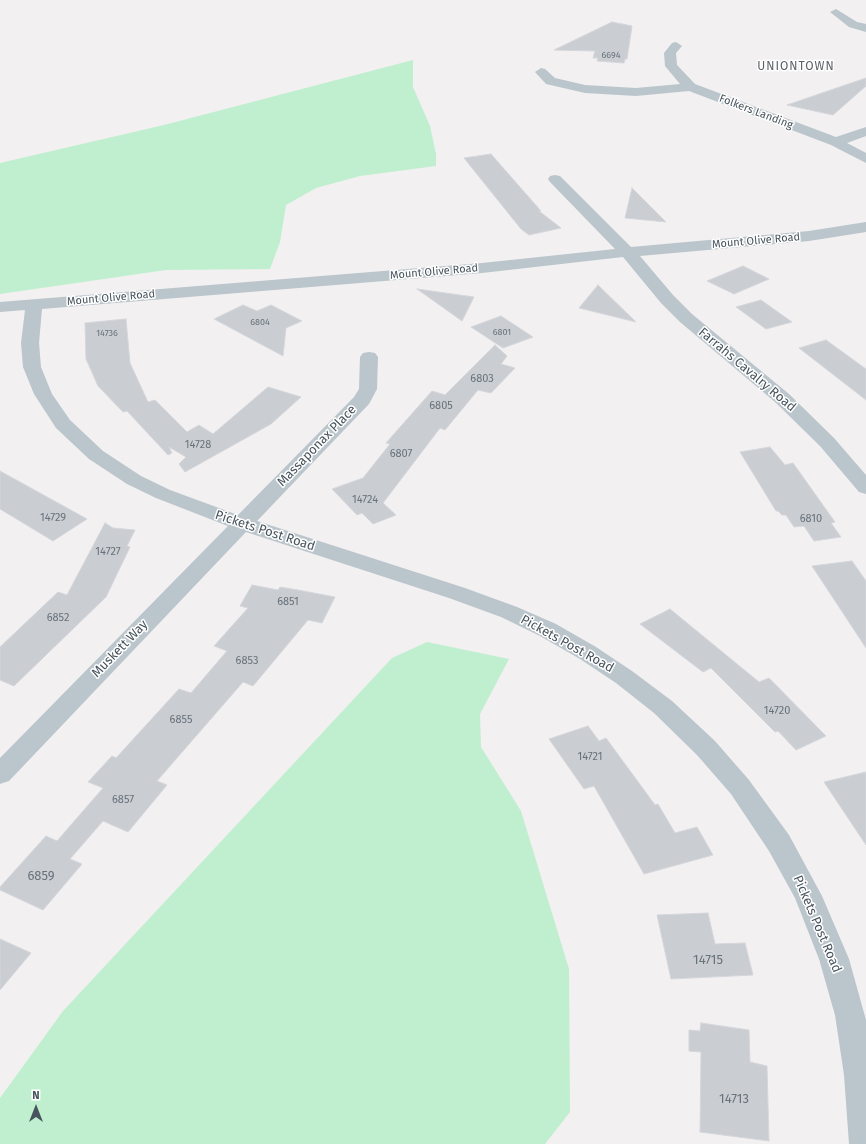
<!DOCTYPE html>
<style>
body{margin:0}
#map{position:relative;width:866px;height:1144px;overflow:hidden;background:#f2f0f0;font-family:"Fira Sans",sans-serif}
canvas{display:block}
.north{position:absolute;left:16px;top:1088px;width:40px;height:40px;-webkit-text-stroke:3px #fff;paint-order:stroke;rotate:0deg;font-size:11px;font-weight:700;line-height:16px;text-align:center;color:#48545d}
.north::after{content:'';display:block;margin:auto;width:14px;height:18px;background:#48545d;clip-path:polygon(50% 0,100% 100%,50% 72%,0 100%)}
</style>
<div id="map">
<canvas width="866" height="1144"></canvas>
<div class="north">N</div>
</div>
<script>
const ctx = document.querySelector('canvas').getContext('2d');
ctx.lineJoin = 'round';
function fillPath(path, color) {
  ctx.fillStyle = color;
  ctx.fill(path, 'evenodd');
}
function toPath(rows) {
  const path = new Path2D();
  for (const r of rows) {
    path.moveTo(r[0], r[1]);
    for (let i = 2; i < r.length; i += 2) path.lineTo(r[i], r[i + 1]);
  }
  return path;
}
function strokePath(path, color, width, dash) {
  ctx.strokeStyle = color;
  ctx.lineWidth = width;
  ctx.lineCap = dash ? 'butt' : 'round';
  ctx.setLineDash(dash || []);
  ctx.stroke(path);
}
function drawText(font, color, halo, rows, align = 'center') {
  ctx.font = font + ' "Fira Sans",sans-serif';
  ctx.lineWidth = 3;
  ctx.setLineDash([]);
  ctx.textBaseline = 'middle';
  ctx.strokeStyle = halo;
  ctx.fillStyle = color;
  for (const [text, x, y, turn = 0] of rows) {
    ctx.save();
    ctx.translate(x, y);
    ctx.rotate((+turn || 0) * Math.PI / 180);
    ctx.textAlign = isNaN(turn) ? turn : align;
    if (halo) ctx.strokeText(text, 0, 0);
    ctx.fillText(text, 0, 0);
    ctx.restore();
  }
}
const green = toPath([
 [413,60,413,87,430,126,436,154,436,166,360,176,316,188,286,205,280,242,270,269,166,270,0,294,0,163,164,125],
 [427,642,509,659,480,714,481,747,521,811,569,969,570,1112,545,1144,0,1144,0,1098,63,1011,392,658]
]);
const building = toPath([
 [612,22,632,26,627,59,625,59,624,63,597,61,598,58,593,58,595,51,554,50,612,22],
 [866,78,866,86,833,115,787,105,866,78],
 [491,154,541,211,539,211,561,228,529,235,521,229,464,158,491,154],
 [632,188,666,222,625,218,632,188],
 [743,266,769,279,734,294,707,281,743,266],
 [598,285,636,322,579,308,598,285],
 [417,289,474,297,462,321,417,289],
 [761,300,792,322,766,329,736,307,761,300],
 [243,305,257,311,271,305,302,321,286,328,283,356,214,319,243,305],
 [501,316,533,337,503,348,471,327,501,316],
 [126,319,130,363,148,402,155,400,187,432,199,425,213,434,268,387,301,397,271,424,185,472,179,464,186,457,169,447,172,453,168,455,127,411,123,412,98,386,86,359,85,323,126,319],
 [826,340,866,369,866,400,799,348,826,340],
 [495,345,507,356,501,364,515,368,491,393,478,390,445,430,440,428,383,503,396,515,373,524,362,513,357,515,332,489,363,478,390,444,386,443,432,391,445,395,495,345],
 [770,447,785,465,793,463,798,470,835,522,831,523,841,537,814,541,804,526,794,527,786,515,782,515,778,511,776,511,740,452,770,447],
 [0,471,87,519,53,541,0,509,0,471],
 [105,523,113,528,135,530,127,546,130,547,106,597,14,686,0,680,0,647,58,592,67,595,105,523],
 [852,561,866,581,866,648,812,566,852,561],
 [252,585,278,590,280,587,298,590,335,597,322,623,308,620,253,686,243,682,157,781,167,785,128,832,103,821,70,859,82,864,43,910,0,890,0,887,46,836,57,841,103,788,88,782,112,756,116,758,179,689,191,693,227,651,214,646,248,608,240,606,252,585],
 [670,609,759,682,769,678,826,736,796,750,778,731,775,732,711,668,703,672,640,624,670,609],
 [588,726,599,741,606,738,655,805,658,804,675,833,697,827,713,855,644,874,594,786,584,789,549,739,588,726],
 [866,772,866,845,824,782,866,772],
 [708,913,715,944,745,943,753,975,671,979,657,915,708,913],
 [0,939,31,953,0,990,0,939],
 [701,1023,749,1030,750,1062,767,1066,769,1141,700,1132,701,1052,689,1051,689,1030,700,1031,701,1023]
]);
const minor = toPath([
 [836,9,857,22,866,24,866,32,849,27,830,12,836,9],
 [676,42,682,46,676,53,677,65,695,84,836,137,866,127,866,136,847,143,866,153,866,163,831,145,689,91,636,96,585,93,546,84,535,72,541,68,545,69,555,78,585,85,636,88,680,84,665,66,664,53,672,43,676,42],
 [555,175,560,176,631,247,809,231,866,222,866,232,809,241,640,256,673,295,692,314,789,394,834,438,866,475,866,494,859,492,820,446,775,402,680,322,661,303,623,257,482,273,42,309,39,343,41,367,52,394,70,420,103,451,141,476,170,490,238,515,354,397,359,389,360,357,363,353,369,352,375,353,378,357,377,389,369,404,257,521,465,588,517,607,556,624,596,647,632,671,672,701,715,741,749,780,789,835,822,896,849,959,866,1020,866,1144,849,1144,844,1075,835,1015,819,959,795,898,769,851,731,794,697,755,654,713,616,683,580,659,540,636,501,617,449,598,246,532,9,781,0,784,0,758,228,526,156,498,127,484,89,459,56,428,34,394,23,367,21,343,25,310,0,312,0,302,482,263,615,249,550,182,548,179,550,176,555,175]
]);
const farNumbernames = [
 ["6694",611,55],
 ["6804",260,322],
 ["6801",502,332],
 ["14736",107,333]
];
const farStreetnames = [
 ["Folkers Landing",756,112,21],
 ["Mount Olive Road",756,241,-5],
 ["Mount Olive Road",434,272,-5],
 ["Mount Olive Road",111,298,-5]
];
const numberNames = [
 ["6803",482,379],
 ["6805",441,406],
 ["14728",198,445],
 ["6807",401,454],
 ["14724",365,500],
 ["14729",53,518],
 ["6810",811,519],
 ["14727",108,552],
 ["6851",288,602],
 ["6852",58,618],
 ["6853",247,661],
 ["14720",777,711],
 ["6855",181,720],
 ["14721",590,757],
 ["6857",123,800]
];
const farNeighbourhoodnames = [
 ["UNIONTOWN",796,67]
];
const streetNames = [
 ["Farrahs Cavalry Road",747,370,40],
 ["Massaponax Place",317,446,-46],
 ["Pickets Post Road",265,531,18],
 ["Pickets Post Road",567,644,29],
 ["Muskett Way",120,649,-46],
 ["Pickets Post Road",817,924,67]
];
const nearNumbernames = [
 ["6859",41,876],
 ["14715",708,960],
 ["14713",734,1099]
];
fillPath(green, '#bfefcf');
fillPath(building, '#cacdd2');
strokePath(building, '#d4d6db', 1);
fillPath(minor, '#bbc5cc');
drawText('9px', '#68727a', null, farNumbernames);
drawText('11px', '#48545d', '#fff', farStreetnames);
drawText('11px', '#68727a', null, numberNames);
ctx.letterSpacing = '1px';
drawText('12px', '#5c6065', '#fff', farNeighbourhoodnames);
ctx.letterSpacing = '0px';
drawText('13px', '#48545d', '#fff', streetNames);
drawText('13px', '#68727a', null, nearNumbernames);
</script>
